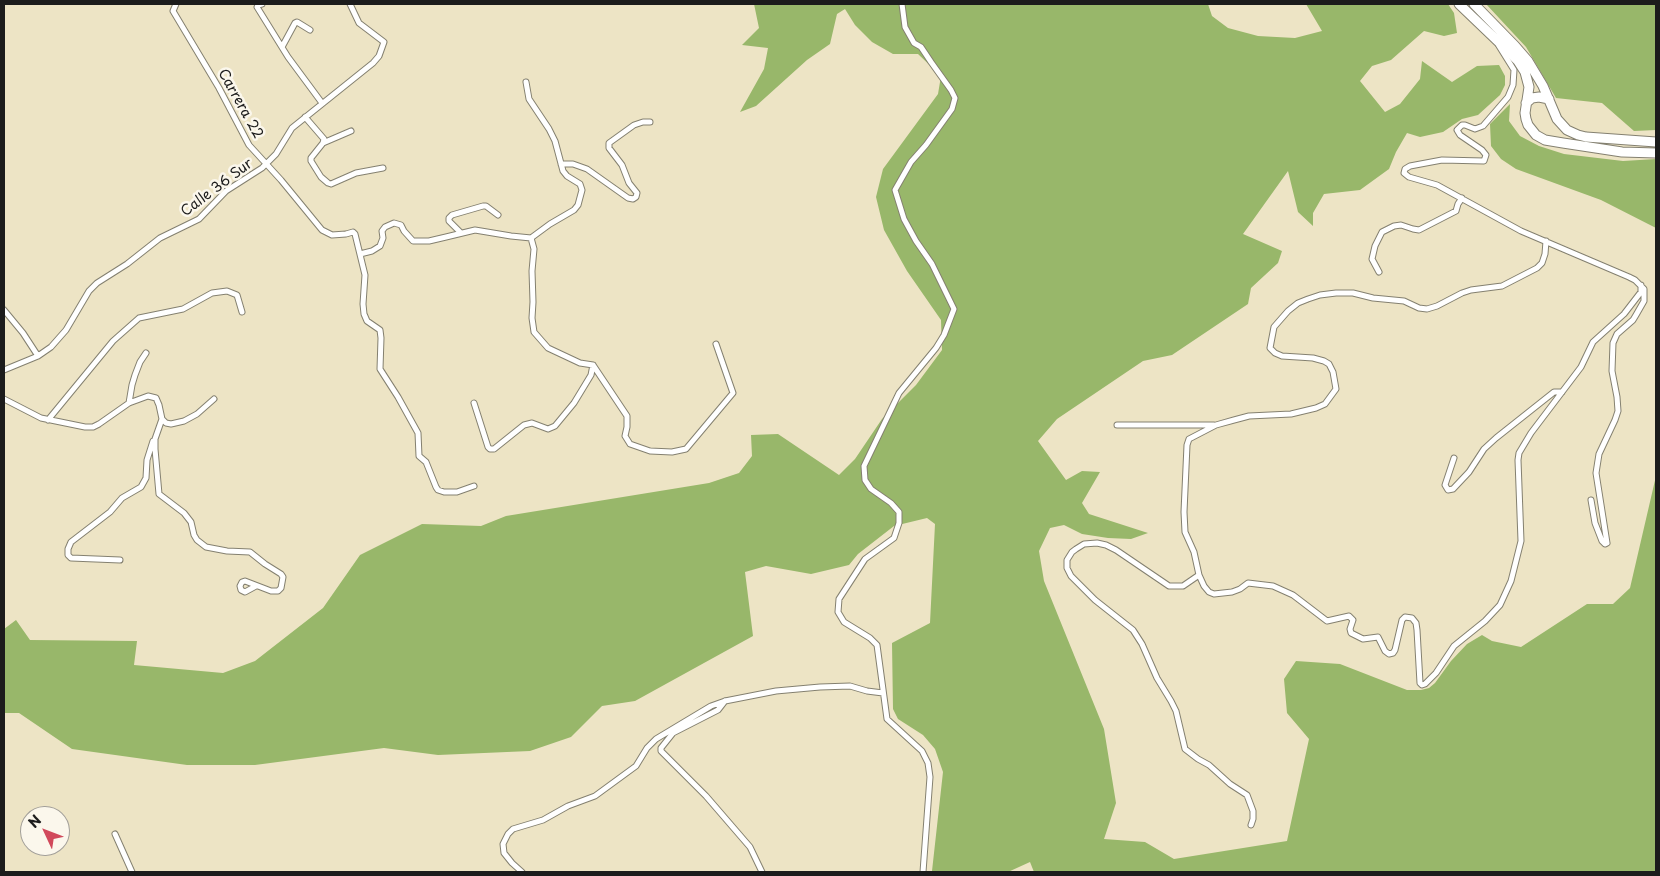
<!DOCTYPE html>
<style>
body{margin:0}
#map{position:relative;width:1660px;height:876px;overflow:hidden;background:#ede4c5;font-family:"Playpen Sans",sans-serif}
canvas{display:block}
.frame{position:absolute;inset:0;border:5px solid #1c1c1c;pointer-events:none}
.north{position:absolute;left:20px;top:806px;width:50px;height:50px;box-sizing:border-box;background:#fbf7ec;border:1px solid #a29f99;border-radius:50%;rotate:313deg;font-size:14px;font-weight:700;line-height:20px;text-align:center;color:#1c1c1c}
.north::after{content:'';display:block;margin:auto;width:18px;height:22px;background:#d1495b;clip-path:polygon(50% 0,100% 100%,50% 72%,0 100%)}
</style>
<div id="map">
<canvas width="1660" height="876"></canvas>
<div class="frame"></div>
<div class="north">N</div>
</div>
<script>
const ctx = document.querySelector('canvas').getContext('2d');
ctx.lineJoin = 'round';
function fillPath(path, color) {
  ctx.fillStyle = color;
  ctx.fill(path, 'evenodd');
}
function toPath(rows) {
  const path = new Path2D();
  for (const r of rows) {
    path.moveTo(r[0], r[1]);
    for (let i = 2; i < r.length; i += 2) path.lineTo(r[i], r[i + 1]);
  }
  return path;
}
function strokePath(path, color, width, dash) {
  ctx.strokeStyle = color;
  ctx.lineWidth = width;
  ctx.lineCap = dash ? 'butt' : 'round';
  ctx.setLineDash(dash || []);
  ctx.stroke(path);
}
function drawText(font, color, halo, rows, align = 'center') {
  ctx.font = font + ' "Playpen Sans",sans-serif';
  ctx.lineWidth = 5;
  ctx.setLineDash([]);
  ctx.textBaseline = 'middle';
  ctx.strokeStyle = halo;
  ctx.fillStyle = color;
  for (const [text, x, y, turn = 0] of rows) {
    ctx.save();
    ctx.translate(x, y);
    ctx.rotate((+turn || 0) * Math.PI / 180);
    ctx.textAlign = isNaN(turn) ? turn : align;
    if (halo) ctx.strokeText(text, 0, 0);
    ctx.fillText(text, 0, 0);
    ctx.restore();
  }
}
const forest = toPath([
 [754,4,1208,4,1212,16,1228,28,1258,36,1295,38,1322,31,1306,4,1368,4,1372,5,1382,4,1448,4,1454,13,1457,33,1444,36,1424,31,1391,60,1372,66,1360,81,1385,112,1400,104,1420,79,1422,61,1452,82,1477,66,1499,65,1505,76,1505,85,1500,95,1478,115,1462,119,1443,132,1420,137,1407,133,1396,152,1389,169,1360,190,1324,194,1313,213,1313,226,1298,212,1288,171,1243,234,1282,251,1278,263,1251,288,1248,304,1172,355,1143,361,1057,419,1038,441,1066,480,1082,471,1100,472,1082,503,1089,514,1148,533,1131,539,1108,538,1082,534,1064,525,1050,528,1039,551,1044,581,1104,729,1116,803,1104,839,1145,842,1174,859,1287,841,1309,739,1287,713,1284,679,1296,661,1340,664,1407,690,1421,690,1429,688,1435,683,1451,661,1467,644,1482,635,1492,641,1521,647,1587,604,1613,604,1630,588,1656,476,1656,872,1034,872,1030,862,1008,872,937,872,932,871,943,772,935,749,923,735,898,719,893,709,892,643,930,623,935,524,927,518,894,526,858,554,849,565,811,574,766,566,745,572,753,636,635,701,602,706,571,737,530,751,438,755,384,748,255,765,187,765,72,749,19,713,4,713,4,629,16,620,30,640,137,641,134,665,223,673,255,661,323,608,360,555,422,524,481,526,506,516,709,483,739,473,752,456,751,435,778,434,839,475,855,459,882,419,916,385,942,350,941,320,907,271,884,230,876,197,883,169,938,94,941,76,918,54,893,54,872,42,855,25,845,9,837,14,830,44,807,60,756,106,740,112,764,69,768,48,742,45,759,28],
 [1486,4,1656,4,1656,130,1634,131,1602,103,1556,98,1526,47],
 [1510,104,1509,121,1520,136,1539,146,1564,154,1623,161,1656,159,1656,228,1601,200,1516,169,1501,159,1491,146,1490,124]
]);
const street = toPath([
 [176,4,173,11,219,88,249,145,281,180,322,230,332,235,346,234,353,232,355,234,365,275,363,304,364,314,367,321,380,330,381,338,380,369,398,397,418,433,419,456,426,462,436,487,438,490,444,492,457,492,474,486],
 [262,4,258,5,257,7,288,57,322,103],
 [902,4,905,27,914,43,921,47,931,62,951,90,955,98,952,109,926,145,911,162,895,190,904,219,916,241,932,264,954,309,944,335,936,348,899,393,864,466,865,480,871,489,891,503,899,512,899,523,894,538,865,559,839,599,838,612,844,622,870,638,877,645,887,719,922,751,928,763,930,777,923,872],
 [1499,46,1514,70,1513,85,1508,97,1483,126,1475,129,1465,125,1462,125,1457,130,1460,135,1482,150,1486,155,1484,161,1442,160,1410,166,1405,169,1404,173,1409,177,1437,185,1521,231,1629,277,1635,280,1644,289,1644,301,1636,315,1633,320,1617,334,1613,343,1612,371,1617,397,1618,411,1615,420,1599,454,1596,473,1607,543],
 [282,47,295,23,297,22,310,30],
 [526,82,529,99,549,129,555,141,563,171,567,176,580,184,582,190,578,205,574,210,550,224,531,238],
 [305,117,324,139,323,143,311,158,311,161,321,177,328,183,331,184,356,173,383,168],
 [323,143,351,131],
 [561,164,573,164,587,169,628,198,633,199,636,197,637,193,629,183,622,165,609,148,609,143,634,125,643,122,650,122],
 [461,233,449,221,449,218,452,215,483,206,486,206,498,215],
 [1546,241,1545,254,1542,263,1537,268,1502,286,1471,290,1462,293,1437,306,1427,309,1419,308,1404,301,1373,298,1353,293,1336,293,1320,295,1308,299,1298,303,1288,311,1274,327,1270,348,1275,353,1282,356,1313,358,1324,361,1329,364,1333,372,1336,389,1325,404,1316,408,1291,414,1249,416,1234,420,1216,425,1189,439,1187,445,1184,512,1185,532,1194,552,1199,575,1204,586,1209,592,1214,594,1232,592,1240,589,1248,583,1273,586,1293,595,1327,621,1349,616,1353,620,1350,629,1351,633,1363,639,1378,637,1385,651,1389,654,1393,653,1395,650,1402,620,1405,617,1412,618,1416,623,1417,630,1420,683,1422,685,1425,684,1436,673,1454,646,1485,621,1500,605,1511,581,1521,541,1518,460,1519,453,1531,433,1581,367,1593,342,1624,314,1641,292,1641,285],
 [360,254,372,251,380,246,383,238,382,231,385,227,394,223,401,225,404,231,413,241,429,241,446,237,475,230,511,236,531,238,534,249,532,271,533,302,532,318,534,332,548,348,580,363,593,365,627,416,627,427,625,436,630,444,650,451,672,452,686,449,733,393,716,344],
 [1379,272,1372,259,1375,246,1382,232,1394,226,1401,225,1413,229,1419,230,1456,211,1458,204,1462,198],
 [4,310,23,333,38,356],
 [4,370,38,356,51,347,66,330,89,291,97,283,127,264,160,238,199,219,226,191,262,168,276,154,292,128,373,63,379,56,384,42,359,23,350,4],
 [4,399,41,418,85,427,93,427,99,424,129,403,148,396,156,398,159,405,162,419,166,423,171,424,184,421,197,414,214,399],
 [129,403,132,385,135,375,140,362,146,353],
 [474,403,488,447,490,449,494,449,524,425,532,423,548,429,555,426,574,403,591,375,593,365],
 [162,419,155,439,155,449,159,494,184,513,191,522,194,535,197,540,206,547,227,551,250,552,265,564,281,574,283,577,281,588,278,591,271,591,245,581,242,582,240,586,241,590,245,592,256,586],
 [48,420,113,341,139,318,183,309,212,293,227,291,237,295,242,312],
 [1117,425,1214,425],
 [1454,458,1445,485,1448,490,1453,489,1469,472,1484,449,1496,438,1554,392,1562,392],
 [1591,500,1595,523,1602,541,1605,544,1607,543],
 [120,560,71,558,68,555,68,549,71,542,110,512,122,498,141,487,146,478,147,460,153,441],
 [1199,575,1183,586,1169,586,1116,550,1106,545,1097,543,1084,544,1076,549,1072,552,1067,560,1067,568,1071,576,1095,600,1133,630,1142,644,1157,678,1171,701,1176,711,1185,749,1198,759,1209,765,1230,784,1247,795,1253,811,1253,819,1251,825],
 [725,701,718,710,673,733,661,748,661,751,706,796,750,847,762,872],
 [115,834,132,872],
 [522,872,512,863,504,853,503,844,508,834,513,829,543,820,568,806,595,796,636,766,647,748,656,739,711,706,725,701,776,691,820,687,850,686,867,691,883,693]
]);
const primary = toPath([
 [1459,4,1506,49,1518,61,1525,72,1529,87,1525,113,1526,119,1528,125,1536,135,1545,140,1563,143,1622,152,1656,153],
 [1474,4,1515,46,1528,61,1543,86,1557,119,1567,130,1578,135,1586,137,1656,142],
 [1526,103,1532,98,1539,97,1549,99]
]);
const streetNames = [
 ["Carrera 22",240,104,61],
 ["Calle 36 Sur",217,188,-37]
];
fillPath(forest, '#98b76a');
strokePath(street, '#848070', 7);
strokePath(primary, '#848070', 11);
strokePath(street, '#fff', 5);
strokePath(primary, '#fff', 9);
drawText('14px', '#1c1c1c', '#fbf7ec', streetNames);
</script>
